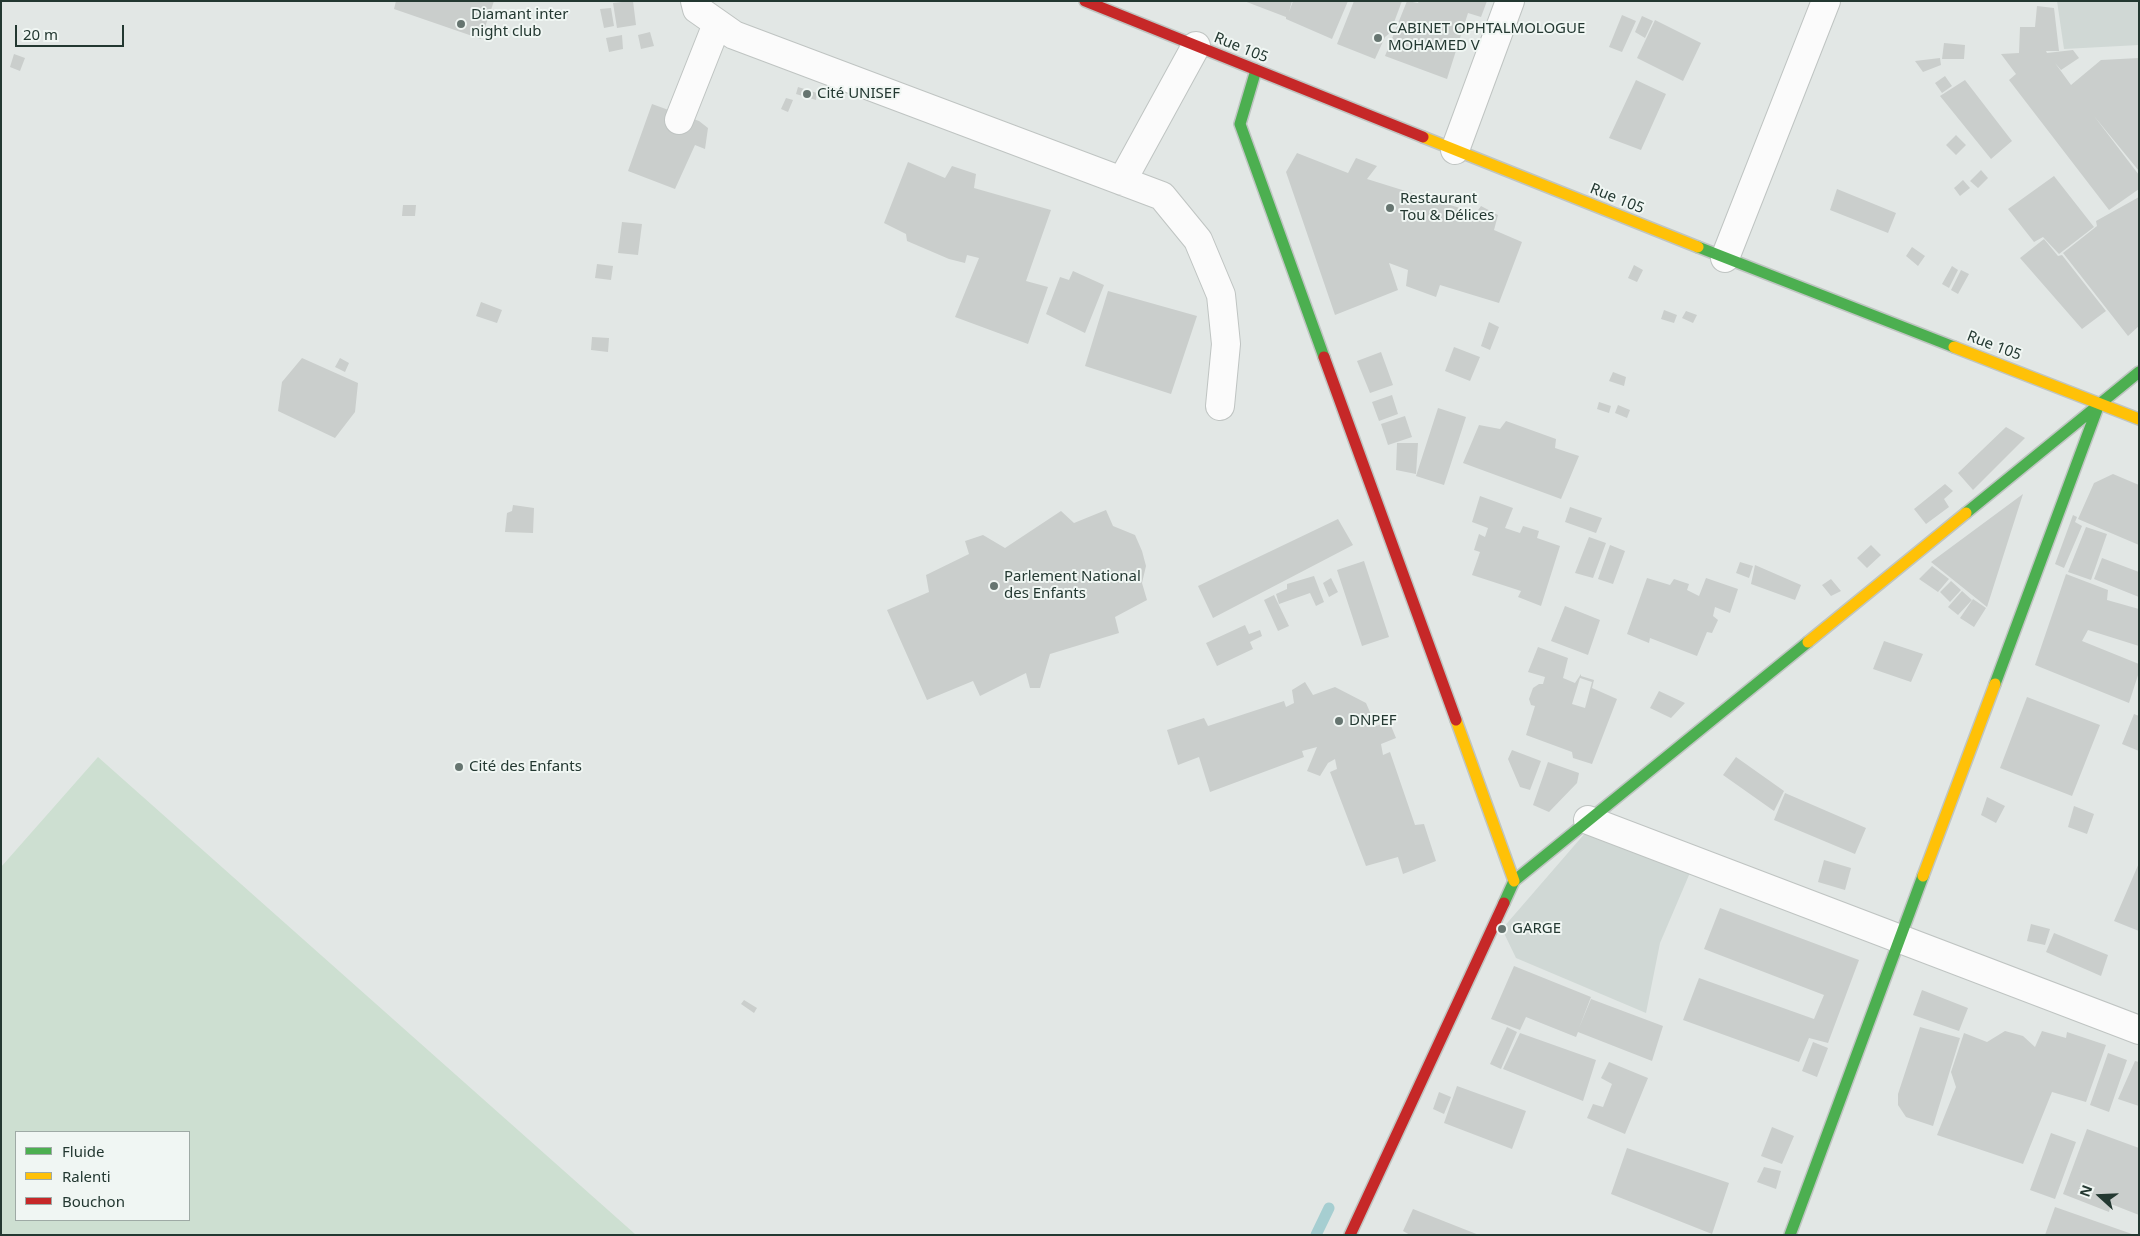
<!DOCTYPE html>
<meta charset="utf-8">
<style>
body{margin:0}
#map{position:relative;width:2140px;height:1236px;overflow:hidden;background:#e2e7e5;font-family:"Noto Sans",sans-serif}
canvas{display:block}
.frame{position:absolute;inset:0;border:2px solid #233831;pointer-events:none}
.legend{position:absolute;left:15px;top:1131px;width:175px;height:90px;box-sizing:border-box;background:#f0f6f3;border:1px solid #9eaaa5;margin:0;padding:6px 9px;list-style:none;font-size:15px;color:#233831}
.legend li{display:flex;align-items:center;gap:10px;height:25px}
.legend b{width:25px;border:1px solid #9eaaa5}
.north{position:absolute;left:2075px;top:1171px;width:50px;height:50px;-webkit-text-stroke:4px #f0f6f3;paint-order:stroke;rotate:290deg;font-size:14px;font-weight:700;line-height:20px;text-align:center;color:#233831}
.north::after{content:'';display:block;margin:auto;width:18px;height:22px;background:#233831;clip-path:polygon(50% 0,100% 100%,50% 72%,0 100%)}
.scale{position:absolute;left:15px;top:25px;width:109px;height:22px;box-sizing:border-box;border:2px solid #233831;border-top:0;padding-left:6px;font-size:15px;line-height:18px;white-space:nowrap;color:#233831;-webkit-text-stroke:4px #f0f6f3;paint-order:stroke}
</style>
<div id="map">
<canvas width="2140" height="1236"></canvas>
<div class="frame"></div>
<ul class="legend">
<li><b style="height:6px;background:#4caf50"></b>Fluide</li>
<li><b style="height:6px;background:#ffc107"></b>Ralenti</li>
<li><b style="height:6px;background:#c62828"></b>Bouchon</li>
</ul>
<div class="north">N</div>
<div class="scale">20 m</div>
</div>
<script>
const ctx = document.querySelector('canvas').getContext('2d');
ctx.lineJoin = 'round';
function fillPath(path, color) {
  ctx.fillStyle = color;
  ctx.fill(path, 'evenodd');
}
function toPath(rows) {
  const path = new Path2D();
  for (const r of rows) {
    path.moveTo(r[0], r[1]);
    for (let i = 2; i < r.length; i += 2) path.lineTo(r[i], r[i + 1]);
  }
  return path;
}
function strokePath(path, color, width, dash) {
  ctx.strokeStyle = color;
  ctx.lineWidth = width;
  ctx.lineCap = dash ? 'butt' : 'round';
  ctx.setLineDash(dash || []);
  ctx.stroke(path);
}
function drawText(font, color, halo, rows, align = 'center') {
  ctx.font = font + ' "Noto Sans",sans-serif';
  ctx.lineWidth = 4;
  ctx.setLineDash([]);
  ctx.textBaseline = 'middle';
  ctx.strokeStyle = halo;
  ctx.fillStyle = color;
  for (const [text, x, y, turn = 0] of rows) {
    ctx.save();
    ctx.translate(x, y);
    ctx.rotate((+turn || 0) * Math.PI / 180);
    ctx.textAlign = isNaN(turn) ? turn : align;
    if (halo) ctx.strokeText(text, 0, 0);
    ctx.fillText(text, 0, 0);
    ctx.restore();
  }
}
const built = toPath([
 [2057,1,2139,1,2139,45,2064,49],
 [1586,832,1692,868,1660,943,1646,1013,1516,958,1502,929]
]);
const green = toPath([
 [98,757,635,1234,634,1235,1,1235,1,867],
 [16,1132,189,1132,189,1220,16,1220]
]);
const stream = toPath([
 [1316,1235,1329,1208]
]);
const building = toPath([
 [396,1,494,1,481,39,394,9],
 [631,1,633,1,636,25,617,28,613,3],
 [1244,1,1292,1,1289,12,1293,1,1348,1,1332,39,1286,19,1286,17],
 [1354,1,1402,1,1390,33,1385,37,1375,59,1337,44],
 [1407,1,1418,3,1419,1,1487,1,1481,17,1468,13,1447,79,1385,56],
 [2037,6,2054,8,2059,51,2046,51,2047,53,2073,50,2079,58,2061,70,2055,63,2071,85,2101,60,2139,58,2139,171,2094,116,2139,175,2139,189,2109,210,2009,80,2016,74,2001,54,2019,53,2020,27,2035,27],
 [611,8,614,26,604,28,600,9],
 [1622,15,1636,21,1622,52,1609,47],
 [1642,16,1653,21,1645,38,1635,32],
 [1655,20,1701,43,1683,81,1637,58],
 [650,32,654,46,641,49,638,35],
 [622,35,623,49,609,52,606,38],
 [1944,43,1965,45,1964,59,1942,59],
 [14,54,25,58,20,71,10,67],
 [1940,58,1941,65,1923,72,1915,61],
 [1945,76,1952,86,1942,93,1935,83],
 [1636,80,1666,94,1641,150,1609,138],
 [1965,80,2012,141,1991,159,1940,96],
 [798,87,817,93,816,100,796,94],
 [786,98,793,100,788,112,781,109],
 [652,104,699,121,708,128,705,149,695,145,675,189,628,171],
 [1956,135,1966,145,1956,155,1946,145],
 [1297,153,1348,173,1356,158,1377,166,1367,179,1476,213,1481,206,1498,215,1494,230,1522,242,1499,303,1440,285,1436,297,1406,286,1408,270,1389,263,1398,290,1335,315,1286,172],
 [908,162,945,178,952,166,976,174,974,188,1051,210,1026,281,1048,287,1028,344,955,317,979,258,967,255,965,263,949,259,907,241,906,234,884,223],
 [1981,170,1988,178,1978,188,1970,181],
 [2054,176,2094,227,2059,254,2043,237,2034,242,2008,209],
 [1963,180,1970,188,1960,196,1954,188],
 [1837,189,1896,213,1888,233,1830,210],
 [2139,197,2139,326,2128,336,2063,253,2097,226,2096,221],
 [403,205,416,205,415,216,402,216],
 [622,222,642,224,638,255,618,253],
 [2044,239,2058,256,2062,255,2106,311,2082,329,2020,258],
 [1912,247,1925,256,1918,266,1906,256],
 [597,264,613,266,611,280,595,278],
 [1634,265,1643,270,1637,282,1628,278],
 [1952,266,1958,270,1949,288,1942,284],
 [1961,270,1969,274,1958,294,1951,290],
 [1073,271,1104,285,1085,333,1046,314,1060,277,1069,280],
 [1108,291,1197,316,1171,394,1085,366],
 [481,302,502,310,497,323,476,316],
 [1664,310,1677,315,1674,323,1661,319],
 [1686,311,1697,315,1693,323,1682,318],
 [1489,322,1499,327,1490,350,1481,346],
 [592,337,609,338,608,352,591,350],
 [1454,347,1480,357,1470,381,1445,371],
 [1381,352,1393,385,1370,393,1357,361],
 [302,358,358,383,355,412,335,438,278,411,282,382],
 [340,358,349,363,345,372,335,367],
 [1613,372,1626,377,1624,386,1609,381],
 [1392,395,1398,414,1379,421,1372,402],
 [1599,402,1611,406,1609,413,1597,409],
 [1618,405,1630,410,1627,418,1615,413],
 [1438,408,1466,417,1444,485,1416,476],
 [1405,416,1412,437,1388,445,1381,424],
 [1506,421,1556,439,1555,448,1579,456,1561,499,1463,463,1479,425,1500,429],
 [2006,427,2025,438,1973,490,1958,473],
 [1397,443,1418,443,1416,474,1396,470],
 [2113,474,2139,485,2139,545,2078,519,2094,483],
 [1945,484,1953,491,1944,499,1949,507,1926,524,1914,509],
 [2023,494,1987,607,1931,562],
 [1480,496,1513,508,1505,528,1520,533,1523,526,1539,531,1537,538,1560,546,1541,606,1518,597,1521,591,1472,575,1480,552,1474,550,1479,534,1485,537,1488,528,1472,522],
 [513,505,534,508,533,533,505,532,507,513,512,511],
 [1570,507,1602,518,1596,533,1565,522],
 [1106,510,1113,526,1135,535,1142,551,1146,566,1142,583,1147,600,1115,617,1119,633,1050,654,1040,688,1030,688,1026,673,980,696,973,681,927,700,887,610,929,592,926,575,969,554,965,541,983,535,1005,548,1061,511,1074,523],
 [2073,515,2077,517,2075,522,2082,526,2064,568,2055,564],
 [1338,519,1353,545,1213,618,1198,586],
 [2086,527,2107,534,2091,580,2068,572],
 [1589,537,1606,543,1593,578,1575,573],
 [1610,545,1625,551,1613,584,1598,579],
 [1871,545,1881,555,1867,568,1857,558],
 [2102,558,2139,572,2139,597,2094,579],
 [1364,561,1389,637,1362,646,1337,570],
 [1740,562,1753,566,1749,578,1736,573],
 [1755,565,1801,585,1795,600,1751,584],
 [1932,566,1949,579,1938,592,1919,579],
 [2066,574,2108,590,2107,600,2139,609,2139,646,2088,630,2082,641,2139,664,2139,672,2129,703,2035,665],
 [1314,576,1324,602,1316,606,1310,593,1279,604,1276,594,1287,589,1287,584],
 [1331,578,1338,592,1329,597,1323,583],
 [1647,578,1670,585,1674,579,1689,584,1687,590,1699,596,1706,578,1738,589,1730,613,1715,607,1713,616,1718,620,1712,633,1707,632,1697,656,1650,638,1649,643,1627,634],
 [1831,579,1841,591,1831,596,1822,585],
 [1951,581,1961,590,1950,602,1940,592],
 [1962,591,1972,600,1958,615,1948,607],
 [1274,595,1289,626,1278,631,1264,600],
 [1973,599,1986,608,1974,627,1960,618],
 [1565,606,1600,620,1588,655,1551,641],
 [1245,625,1249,634,1260,630,1262,636,1250,642,1253,649,1217,666,1206,643],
 [1884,641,1923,654,1911,682,1873,669],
 [1538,647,1568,658,1563,678,1575,683,1581,674,1581,676,1594,680,1592,688,1617,699,1592,764,1573,758,1572,752,1526,735,1535,706,1531,705,1529,699,1533,688,1539,684,1543,684,1545,677,1528,672],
 [1580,678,1592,682,1585,708,1572,704],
 [1305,682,1313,695,1335,687,1366,703,1376,726,1389,721,1396,738,1381,744,1383,755,1390,752,1415,825,1424,824,1436,861,1403,874,1398,857,1366,866,1330,772,1337,769,1335,759,1328,763,1320,776,1307,771,1317,747,1302,751,1304,757,1210,792,1199,757,1178,765,1167,730,1204,718,1208,726,1284,701,1286,707,1294,703,1292,690],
 [1659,691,1685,703,1671,718,1650,708],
 [2027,697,2100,725,2072,796,2000,768],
 [2134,714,2139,716,2139,751,2122,744],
 [1512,750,1541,761,1530,790,1520,787,1508,759],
 [1736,757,1784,791,1774,811,1723,775],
 [1548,762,1579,773,1577,783,1549,812,1533,805],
 [1785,793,1866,828,1855,854,1774,820],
 [1987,797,2005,806,1996,823,1981,815],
 [2074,806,2094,814,2087,834,2068,827],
 [1824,860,1851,868,1845,890,1818,882],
 [2139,863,2139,931,2114,921],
 [1720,908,1859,960,1828,1043,1809,1038,1799,1062,1683,1020,1699,978,1814,1019,1824,995,1704,949],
 [2031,924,2050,929,2045,945,2027,941],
 [2054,933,2108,955,2101,976,2046,952],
 [1514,966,1591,997,1579,1028,1591,999,1663,1026,1652,1061,1578,1032,1576,1037,1526,1017,1520,1030,1491,1019],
 [1922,990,1968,1008,1959,1031,1913,1015],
 [744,1000,757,1008,754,1013,741,1004],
 [1507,1027,1517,1032,1501,1069,1490,1064],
 [1920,1027,1960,1038,1933,1126,1906,1117,1898,1105,1898,1094],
 [2005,1031,2023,1036,2035,1047,2042,1031,2066,1038,2067,1032,2106,1045,2086,1102,2052,1092,2023,1164,1937,1135,1956,1087,1951,1072,1964,1033,1987,1042],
 [1520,1033,1596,1060,1583,1101,1503,1069],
 [1813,1042,1828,1048,1817,1077,1802,1071],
 [2108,1053,2127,1060,2109,1112,2090,1105],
 [2135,1061,2139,1062,2139,1106,2118,1099],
 [1609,1062,1648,1078,1625,1134,1587,1118,1593,1104,1603,1107,1612,1084,1601,1078],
 [1457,1086,1526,1111,1512,1149,1444,1123],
 [1439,1092,1451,1097,1444,1114,1433,1109],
 [1772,1127,1794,1136,1782,1164,1761,1156],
 [2087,1129,2139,1148,2139,1215,2111,1204,2109,1212,2063,1194],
 [2051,1133,2076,1142,2055,1199,2030,1190],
 [1627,1148,1729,1183,1712,1234,1611,1194],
 [1764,1167,1781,1171,1776,1189,1757,1182],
 [2055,1207,2132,1234,2132,1235,2045,1235],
 [1413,1209,1479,1235,1410,1235,1403,1231]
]);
const street = toPath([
 [695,1,697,9,734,35,1162,196,1198,240,1221,295,1226,344,1220,406],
 [679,120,717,24],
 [1455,150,1510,1],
 [1122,181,1196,46],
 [1725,258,1826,1],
 [1588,820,2139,1030]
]);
const fast = toPath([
 [1256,70,1240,124,1324,357],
 [1698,247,1954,347],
 [1966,513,2139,372],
 [1995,684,2099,404],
 [1504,903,1514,881,1808,642],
 [1790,1235,1923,876]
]);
const slow = toPath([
 [1423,137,1698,247],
 [1954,347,2139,419],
 [1808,642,1966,513],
 [1456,720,1514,881],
 [1923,876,1995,684]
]);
const jam = toPath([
 [1085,1,1423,137],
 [1324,357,1456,720],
 [1350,1235,1504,903]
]);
const markers = [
 [461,24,5,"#667570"],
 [1378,38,5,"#667570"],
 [807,94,5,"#667570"],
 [1390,208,5,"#667570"],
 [994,586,5,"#667570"],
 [1339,721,5,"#667570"],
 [459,767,5,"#667570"],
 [1502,929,5,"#667570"]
];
const poiNames = [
 ["Diamant inter",471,15],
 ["night club",471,32],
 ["CABINET OPHTALMOLOGUE",1388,29],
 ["MOHAMED V",1388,46],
 ["Cité UNISEF",817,94],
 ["Restaurant",1400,199],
 ["Tou & Délices",1400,216],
 ["Parlement National",1004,577],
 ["des Enfants",1004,594],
 ["DNPEF",1349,721],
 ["Cité des Enfants",469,767],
 ["GARGE",1512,929]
];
const streetNames = [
 ["Rue 105",1241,48,22],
 ["Rue 105",1617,199,22],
 ["Rue 105",1994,346,21]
];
fillPath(built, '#d0d8d5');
fillPath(green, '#cddfd1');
strokePath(stream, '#a6ced1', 11);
fillPath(building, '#cacecc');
strokePath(street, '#bfc4c2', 30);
strokePath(fast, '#bfc5c2', 14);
strokePath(slow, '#bfc5c2', 14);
strokePath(jam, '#bfc5c2', 14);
strokePath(street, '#fbfbfb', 28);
strokePath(fast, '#4caf50', 11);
strokePath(slow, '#ffc107', 11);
strokePath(jam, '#c62828', 11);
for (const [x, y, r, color] of markers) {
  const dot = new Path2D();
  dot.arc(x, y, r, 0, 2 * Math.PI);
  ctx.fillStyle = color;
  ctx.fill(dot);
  strokePath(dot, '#f0f6f3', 2);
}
drawText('15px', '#233831', '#f0f6f3', poiNames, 'left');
drawText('15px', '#233831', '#f0f6f3', streetNames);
</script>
